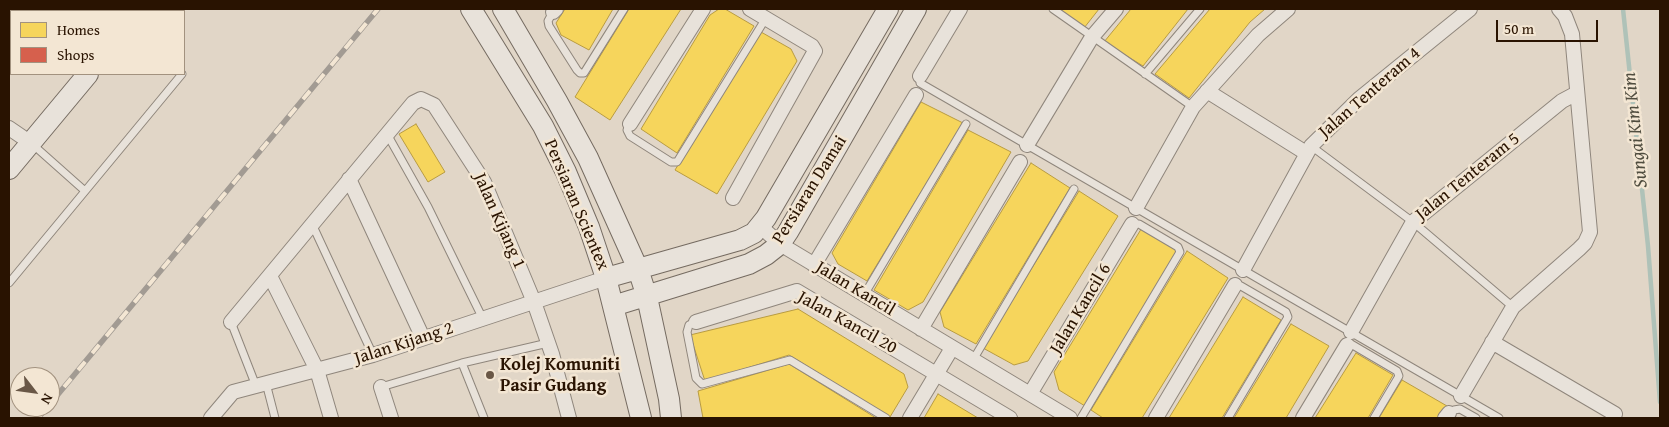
<!DOCTYPE html>
<style>
body{margin:0}
#map{position:relative;width:1669px;height:427px;overflow:hidden;background:#e1d6c7;font-family:"Gentium Book Plus",serif}
canvas{display:block}
.frame{position:absolute;inset:0;border:10px solid #291301;pointer-events:none}
.legend{position:absolute;left:10px;top:10px;width:175px;height:65px;box-sizing:border-box;background:#f3e6d3;border:1px solid #a2927f;margin:0;padding:6px 9px;list-style:none;font-size:15px;color:#291301}
.legend li{display:flex;align-items:center;gap:10px;height:25px}
.legend b{width:25px;border:1px solid #a2927f}
.north{position:absolute;left:10px;top:367px;width:50px;height:50px;box-sizing:border-box;background:#f3e6d3;border:1px solid #a2927f;border-radius:50%;rotate:120deg;font-size:14px;font-weight:700;line-height:20px;text-align:center;color:#291301}
.north::after{content:'';display:block;margin:auto;width:18px;height:22px;background:#695746;clip-path:polygon(50% 0,100% 100%,50% 72%,0 100%)}
.scale{position:absolute;left:1496px;top:20px;width:102px;height:22px;box-sizing:border-box;border:2px solid #291301;border-top:0;padding-left:6px;font-size:15px;line-height:18px;white-space:nowrap;color:#291301;-webkit-text-stroke:4px #f3e6d3;paint-order:stroke}
</style>
<div id="map">
<canvas width="1669" height="427"></canvas>
<div class="frame"></div>
<ul class="legend">
<li><b style="height:14px;background:#f6d55c"></b>Homes</li>
<li><b style="height:14px;background:#d6604d"></b>Shops</li>
</ul>
<div class="north">N</div>
<div class="scale">50 m</div>
</div>
<script>
const ctx = document.querySelector('canvas').getContext('2d');
ctx.lineJoin = 'round';
function fillPath(path, color) {
  ctx.fillStyle = color;
  ctx.fill(path, 'evenodd');
}
function toPath(rows) {
  const path = new Path2D();
  for (const r of rows) {
    path.moveTo(r[0], r[1]);
    for (let i = 2; i < r.length; i += 2) path.lineTo(r[i], r[i + 1]);
  }
  return path;
}
function strokePath(path, color, width, dash) {
  ctx.strokeStyle = color;
  ctx.lineWidth = width;
  ctx.lineCap = dash ? 'butt' : 'round';
  ctx.setLineDash(dash || []);
  ctx.stroke(path);
}
function drawText(font, color, halo, rows, align = 'center') {
  ctx.font = font + ' "Gentium Book Plus",serif';
  ctx.lineWidth = 5;
  ctx.setLineDash([]);
  ctx.textBaseline = 'middle';
  ctx.strokeStyle = halo;
  ctx.fillStyle = color;
  for (const [text, x, y, turn = 0] of rows) {
    ctx.save();
    ctx.translate(x, y);
    ctx.rotate((+turn || 0) * Math.PI / 180);
    ctx.textAlign = isNaN(turn) ? turn : align;
    if (halo) ctx.strokeText(text, 0, 0);
    ctx.fillText(text, 0, 0);
    ctx.restore();
  }
}
const homes = toPath([
 [565,9,613,9,589,50,561,35,556,23,565,9],
 [629,9,681,9,610,120,575,97,629,9],
 [719,9,725,9,754,26,677,153,641,129,710,15,719,9],
 [1060,9,1099,9,1084,28,1060,9],
 [1131,9,1188,9,1143,66,1104,42,1131,9],
 [1210,9,1265,9,1250,22,1189,98,1155,74,1210,9],
 [761,32,791,49,797,61,717,194,675,170,761,32],
 [921,102,963,123,867,281,838,264,832,253,921,102],
 [416,124,445,172,428,182,399,134,416,124],
 [968,130,1011,152,923,302,908,310,874,290,968,130],
 [1031,163,1070,188,976,344,944,327,940,312,1031,163],
 [1079,191,1118,216,1028,361,1014,365,983,348,1079,191],
 [1143,226,1179,248,1085,406,1059,390,1054,372,1143,226],
 [1187,251,1228,278,1142,418,1103,418,1091,410,1187,251],
 [1243,297,1281,320,1222,418,1169,418,1243,297],
 [798,309,904,374,908,387,890,417,789,355,705,381,690,335,798,309],
 [1291,324,1329,346,1286,418,1234,418,1291,324],
 [1356,353,1393,375,1368,418,1315,418,1356,353],
 [789,364,876,418,703,418,698,391,789,364],
 [1402,380,1447,406,1439,418,1379,418,1402,380],
 [938,394,978,418,924,418,938,394]
]);
const shops = toPath([
 [9,9,23,9,21,11,11,11,11,28,9,32,9,9]
]);
const stream = toPath([
 [1623,9,1648,246,1660,402]
]);
const lane = toPath([
 [97,9,100,11],
 [1053,9,1193,107],
 [553,12,548,21,549,26,577,70,580,73,584,73,624,9],
 [1145,74,1200,9],
 [920,76,920,83,1499,418],
 [630,124,627,130,630,136,671,162,677,162,766,18],
 [387,134,428,207,483,319],
 [31,143,85,191],
 [1311,146,1413,222,1513,307],
 [312,224,373,355],
 [9,283,182,74],
 [864,295,966,124],
 [231,322,256,386],
 [696,322,689,325,687,332,696,378,702,384,790,360,886,418],
 [1347,345,1351,344,1397,371,1399,376,1374,418],
 [973,360,1074,189],
 [462,363,484,418],
 [266,383,275,418],
 [381,387,462,363,548,343],
 [1449,413,1454,410,1460,409,1476,418],
 [1081,418,1180,252,1178,247,1139,224,1132,224],
 [1228,418,1288,317,1286,312,1241,286,1235,285]
]);
const street = toPath([
 [553,12,556,9],
 [920,76,960,9],
 [1207,91,1306,153],
 [630,124,703,9],
 [9,128,31,143],
 [1027,145,1092,37,1116,9],
 [349,179,423,338],
 [733,198,815,51,812,46,750,9],
 [1136,208,1193,107,1258,35,1288,9],
 [760,226,780,244,1070,418],
 [814,265,916,95],
 [1243,270,1311,146,1359,99,1470,9],
 [270,276,317,370,331,418],
 [231,322,413,103,421,99,434,105,484,182,534,302,552,354,569,418],
 [696,322,797,291,1010,418],
 [921,329,1020,162],
 [1351,332,1413,222,1562,101,1577,93],
 [1492,342,1615,414],
 [381,387,391,418],
 [1030,394,1132,224],
 [1461,396,1513,307,1579,249,1585,243,1590,232,1572,34,1565,16,1559,9],
 [211,418,233,392,373,355,606,278],
 [910,418,952,348],
 [1156,418,1235,285],
 [1303,418,1347,345],
 [1445,418,1449,413]
]);
const secondary = toPath([
 [471,9,543,126,566,172,589,227,606,278,641,418],
 [503,9,557,101,588,158,638,269,647,297,669,399,671,418],
 [139,11,141,9],
 [9,169,88,74],
 [606,278,740,240,754,233,766,218,888,9],
 [613,306,749,264,766,255,780,244,788,232,916,9]
]);
const rail = toPath([
 [50,404,378,9],
 [38,418,48,407]
]);
const markers = [
 [490,375,5,"#695746"]
];
const streetNames = [
 ["Jalan Tenteram 4",1370,93,-41],
 ["Jalan Tenteram 5",1468,177,-39],
 ["Persiaran Damai",810,190,-58],
 ["Persiaran Scientex",576,205,67],
 ["Jalan Kijang 1",499,221,66],
 ["Jalan Kancil",855,289,31],
 ["Jalan Kancil 6",1081,309,-59],
 ["Jalan Kancil 20",847,323,29],
 ["Jalan Kijang 2",404,344,-18]
];
const poiNames = [
 ["Kolej Komuniti",500,365],
 ["Pasir Gudang",500,386]
];
const waterNames = [
 ["Sungai Kim Kim",1636,130,-96]
];
fillPath(homes, '#f6d55c');
strokePath(homes, '#b89b41', 1);
fillPath(shops, '#d6604d');
strokePath(shops, '#a24936', 1);
strokePath(stream, '#afc2b8', 4.5);
strokePath(lane, '#8f867c', 9);
strokePath(street, '#8f867c', 16);
strokePath(secondary, '#756b61', 22);
strokePath(lane, '#e8e2da', 7);
strokePath(street, '#e8e2da', 14);
strokePath(secondary, '#e8e2da', 20);
strokePath(rail, '#a29b93', 5.5);
strokePath(rail, '#f3e6d3', 4, [11]);
for (const [x, y, r, color] of markers) {
  const dot = new Path2D();
  dot.arc(x, y, r, 0, 2 * Math.PI);
  ctx.fillStyle = color;
  ctx.fill(dot);
  strokePath(dot, '#f3e6d3', 2);
}
drawText('18px', '#291301', '#f3e6d3', streetNames);
drawText('bold 18px', '#291301', '#f3e6d3', poiNames, 'left');
drawText('italic 19px', '#504d3f', '#f3e6d3', waterNames);
</script>
